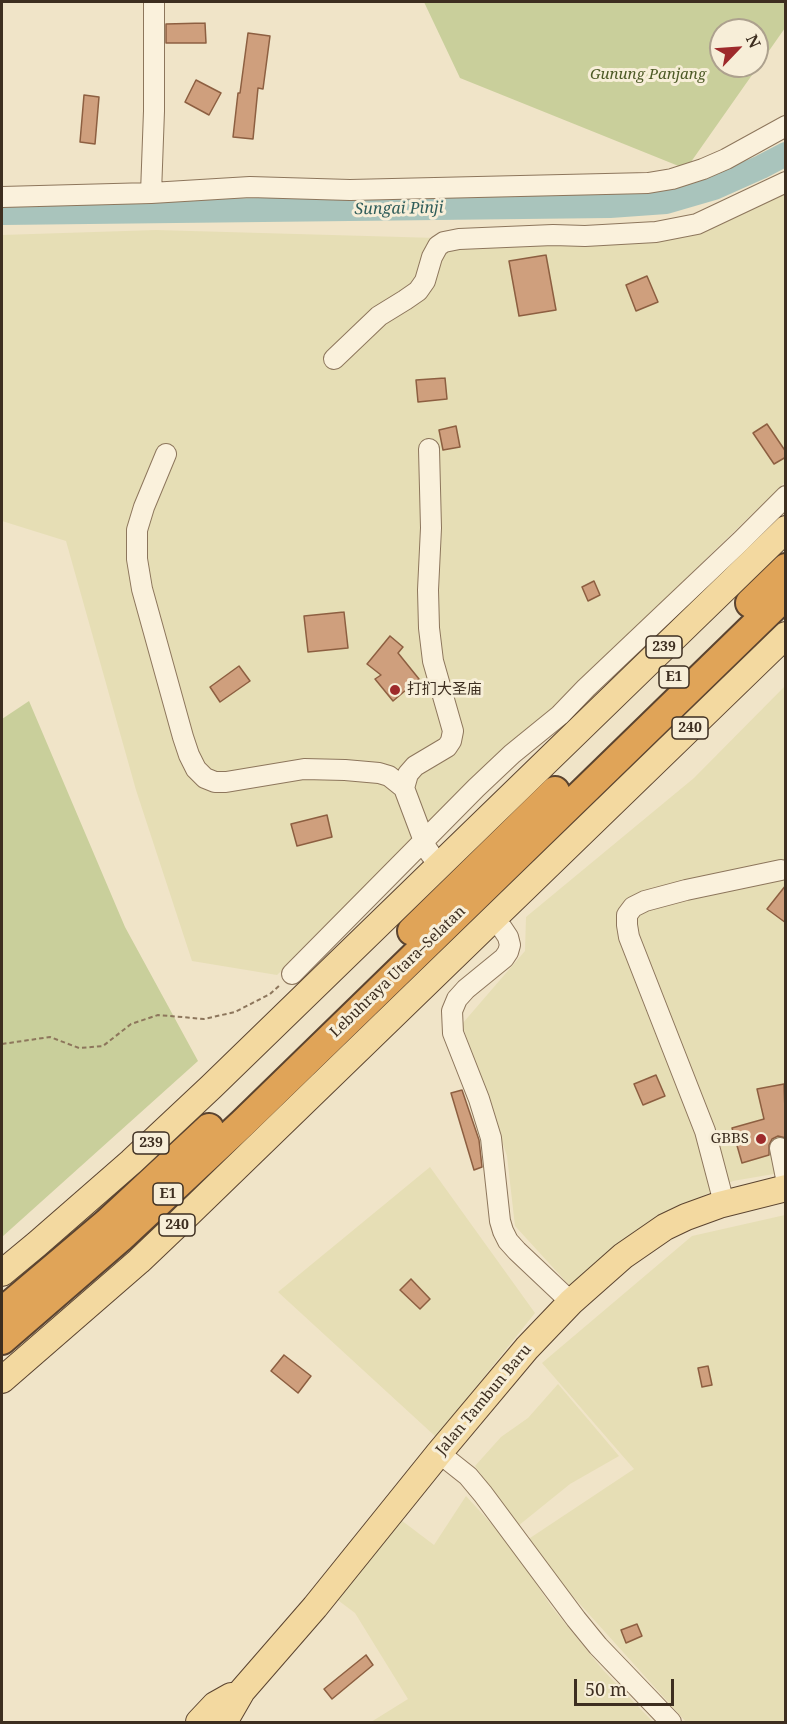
<!DOCTYPE html>
<meta charset="utf-8">
<style>
body{margin:0}
#map{position:relative;width:787px;height:1724px;overflow:hidden;background:#f0e4c8;font-family:"Noto Serif",serif}
canvas{display:block}
.frame{position:absolute;inset:0;border:3px solid #3d2e20;pointer-events:none}
.north{position:absolute;left:709px;top:18px;width:60px;height:60px;box-sizing:border-box;background:#f7eed8;border:2px solid #ada18e;border-radius:50%;rotate:65deg;font-size:16px;font-weight:700;line-height:24px;text-align:center;color:#3d2e20}
.north::after{content:'';display:block;margin:auto;width:21px;height:27px;background:#9e2a2b;clip-path:polygon(50% 0,100% 100%,50% 72%,0 100%)}
.scale{position:absolute;left:574px;top:1679px;width:100px;height:27px;box-sizing:border-box;border:3px solid #3d2e20;border-top:0;padding-left:8px;font-size:18px;line-height:21px;white-space:nowrap;color:#3d2e20;-webkit-text-stroke:4px #f7eed8;paint-order:stroke}
</style>
<div id="map">
<canvas width="787" height="1724"></canvas>
<div class="frame"></div>
<div class="north">N</div>
<div class="scale">50 m</div>
</div>
<script>
const ctx = document.querySelector('canvas').getContext('2d');
ctx.lineJoin = 'round';
function fillPath(path, color) {
  ctx.fillStyle = color;
  ctx.fill(path, 'evenodd');
}
function toPath(rows) {
  const path = new Path2D();
  for (const r of rows) {
    path.moveTo(r[0], r[1]);
    for (let i = 2; i < r.length; i += 2) path.lineTo(r[i], r[i + 1]);
  }
  return path;
}
function strokePath(path, color, width, dash) {
  ctx.strokeStyle = color;
  ctx.lineWidth = width;
  ctx.lineCap = dash ? 'butt' : 'round';
  ctx.setLineDash(dash || []);
  ctx.stroke(path);
}
function drawText(font, color, halo, rows, align = 'center') {
  ctx.font = font + ' "Noto Serif","Noto Sans SC",serif';
  ctx.lineWidth = 6;
  ctx.setLineDash([]);
  ctx.textBaseline = 'middle';
  ctx.strokeStyle = halo;
  ctx.fillStyle = color;
  for (const [text, x, y, turn = 0] of rows) {
    ctx.save();
    ctx.translate(x, y);
    ctx.rotate((+turn || 0) * Math.PI / 180);
    ctx.textAlign = isNaN(turn) ? turn : align;
    if (halo) ctx.strokeText(text, 0, 0);
    ctx.fillText(text, 0, 0);
    ctx.restore();
  }
}
const farmland = toPath([
 [785,184,785,482,277,975,192,961,136,790,66,541,2,521,2,235,156,230,437,238,705,227],
 [785,686,785,1172,733,1181,652,1221,570,1286,515,1226,507,1156,462,1024,525,951,526,917,694,778],
 [430,1167,535,1313,436,1437,278,1292],
 [785,1215,785,1722,686,1722,524,1542,634,1469,542,1363,692,1236],
 [558,1384,619,1456,570,1484,518,1526,475,1466,501,1437,528,1418],
 [466,1496,509,1543,551,1606,603,1670,653,1722,371,1722,408,1699,355,1613,335,1598,401,1520,434,1545]
]);
const green = toPath([
 [424,2,785,2,785,28,686,169,460,78],
 [721,30,757,30,757,66,721,66],
 [29,701,125,927,198,1061,2,1237,2,719]
]);
const river = toPath([
 [2,213,610,206,666,202,714,188,761,167,786,154]
]);
const building = toPath([
 [205,23,206,43,166,43,166,24,205,23],
 [248,33,270,36,263,89,258,88,253,139,233,137,238,93,240,93,248,33],
 [196,80,221,93,209,115,185,102,196,80],
 [84,95,99,97,95,144,80,142,84,95],
 [546,255,556,310,519,316,509,261,546,255],
 [647,276,658,302,636,311,626,285,647,276],
 [445,378,447,399,418,402,416,380,445,378],
 [767,424,786,452,786,457,774,464,753,433,767,424],
 [456,426,460,447,443,450,439,430,456,426],
 [594,581,600,595,588,601,582,587,594,581],
 [344,612,348,648,308,652,304,616,344,612],
 [390,636,403,647,398,653,419,679,393,701,375,679,381,675,367,664,390,636],
 [239,666,250,681,220,702,210,687,239,666],
 [327,815,332,837,297,846,291,824,327,815],
 [786,885,786,923,767,909,786,885],
 [656,1075,665,1096,643,1105,634,1084,656,1075],
 [784,1084,786,1138,778,1136,772,1139,769,1145,769,1155,742,1163,732,1128,764,1119,757,1089,784,1084],
 [462,1090,479,1140,482,1167,474,1170,451,1093,462,1090],
 [411,1279,430,1299,420,1309,400,1290,411,1279],
 [284,1355,311,1376,298,1393,271,1371,284,1355],
 [708,1366,712,1385,702,1387,698,1368,708,1366],
 [637,1624,642,1636,626,1643,621,1630,637,1624],
 [366,1655,373,1665,332,1699,324,1689,366,1655]
]);
const path = toPath([
 [2,1044,50,1037,79,1048,103,1046,131,1024,158,1015,204,1019,235,1012,270,994,281,984]
]);
const minor = toPath([
 [151,193,154,111,154,2],
 [2,197,151,193,250,187,350,190,648,183,672,179,703,169,726,159,786,126],
 [334,359,379,316,405,300,418,291,425,281,432,257,438,246,444,242,459,239,553,235,585,236,656,232,697,224,786,182],
 [166,454,144,507,137,530,137,559,142,589,183,737,189,755,196,769,205,778,215,782,226,782,304,769,345,770,379,773,389,776,404,788,408,774,415,766,447,747,451,741,453,731,433,661,429,628,428,590,431,528,429,449],
 [404,788,427,849,432,856],
 [502,928,508,937,510,945,508,952,504,958,466,989,457,999,452,1011,453,1033,479,1099,491,1138,500,1221,503,1231,508,1241,517,1251,571,1302],
 [292,974,476,788,512,754,560,715,586,688,741,541,786,496],
 [780,1148,786,1178],
 [724,1203,705,1131,629,937,627,925,627,915,633,907,645,901,686,890,781,870],
 [439,1453,468,1476,483,1494,576,1619,598,1646,671,1722]
]);
const major = toPath([
 [2,1273,37,1244,131,1162,211,1087,786,529],
 [2,1380,139,1261,181,1221,786,635],
 [199,1722,215,1705,231,1696],
 [222,1722,227,1717,242,1691,315,1607,439,1453,527,1348,571,1302,623,1256,665,1227,686,1217,719,1205,786,1188]
]);
const highway = toPath([
 [750,603,786,568],
 [412,931,555,791],
 [2,1312,107,1223,209,1128],
 [2,1340,120,1238,243,1123,786,595]
]);
const markers = [
 [395,690,6,"#9e2a2b"],
 [761,1139,6,"#9e2a2b"]
];
const shields = [
 [664,647,36],
 [674,677,30],
 [690,728,36],
 [151,1143,36],
 [168,1194,30],
 [177,1225,36]
];
const shieldNames = [
 ["239",664,647],
 ["E1",674,677],
 ["240",690,728],
 ["239",151,1143],
 ["E1",168,1194],
 ["240",177,1225]
];
const parkNames = [
 ["Gunung Panjang",648,75]
];
const poiNames = [
 ["打扪大圣庙",407,690],
 ["GBBS",749,1139,"right"]
];
const streetNames = [
 ["Lebuhraya Utara–Selatan",398,972,-44],
 ["Jalan Tambun Baru",484,1400,-50]
];
const waterNames = [
 ["Sungai Pinji",399,209,-1]
];
fillPath(farmland, '#e6deb5');
fillPath(green, '#c9cf9b');
strokePath(river, '#a9c4bc', 24);
fillPath(building, '#cf9f7d');
strokePath(building, '#8d5f41', 1.5);
strokePath(minor, '#8d765c', 22);
strokePath(major, '#5b4430', 28);
strokePath(highway, '#5b4430', 32);
strokePath(path, '#8d765c', 2, [4.5, 3]);
strokePath(minor, '#faf1dc', 20);
strokePath(major, '#f3d9a0', 26);
strokePath(highway, '#e0a458', 28);
for (const [x, y, r, color] of markers) {
  const dot = new Path2D();
  dot.arc(x, y, r, 0, 2 * Math.PI);
  ctx.fillStyle = color;
  ctx.fill(dot);
  strokePath(dot, '#f7eed8', 2);
}
for (const [x, y, w] of shields) {
  const box = new Path2D();
  box.roundRect(x - w / 2, y - 11, w, 22, 4.5);
  ctx.fillStyle = '#f7eed8';
  ctx.fill(box);
  strokePath(box, '#3d2e20', 1.5);
}
drawText('bold 14px', '#3d2e20', null, shieldNames);
drawText('italic 15px', '#4d5a26', '#f7eed8', parkNames);
drawText('15px', '#3d2e20', '#f7eed8', poiNames, 'left');
drawText('15px', '#3d2e20', '#f7eed8', streetNames);
drawText('italic 16px', '#2f5d5a', '#f7eed8', waterNames);
</script>
